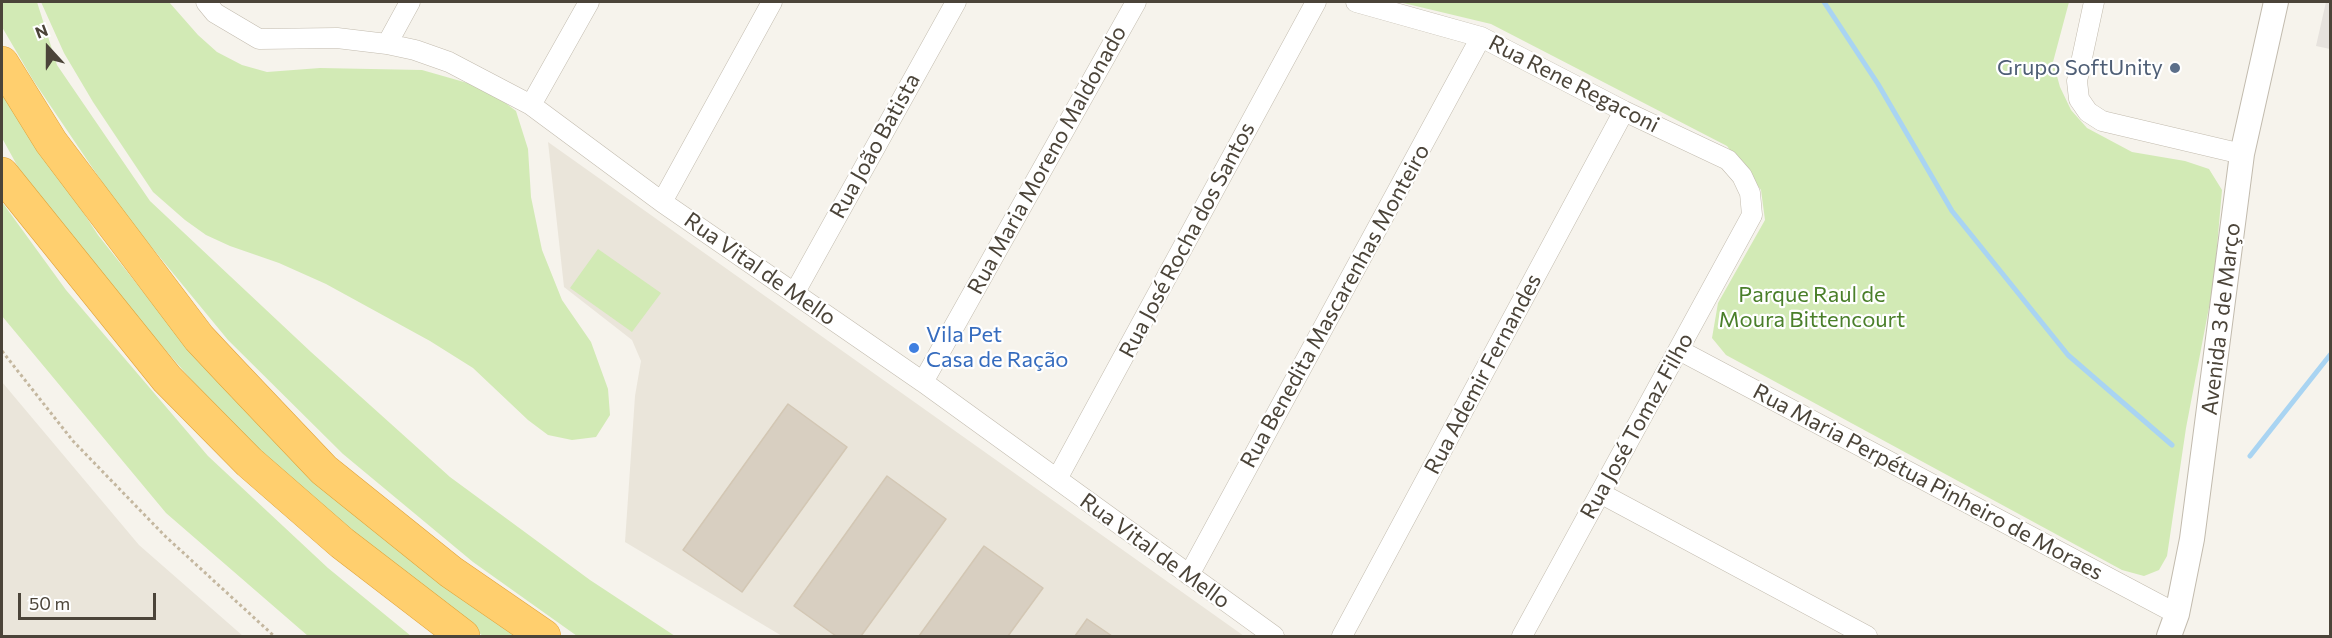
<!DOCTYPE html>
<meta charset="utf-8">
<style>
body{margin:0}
#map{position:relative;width:2332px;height:638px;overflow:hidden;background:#f6f3ec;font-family:Commissioner,sans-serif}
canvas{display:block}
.frame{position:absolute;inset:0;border:3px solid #4b4439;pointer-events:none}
.north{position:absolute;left:18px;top:18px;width:60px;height:60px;-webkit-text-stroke:4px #fff;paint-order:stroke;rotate:339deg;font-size:16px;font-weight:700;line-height:24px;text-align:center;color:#4b4439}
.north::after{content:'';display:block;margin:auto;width:21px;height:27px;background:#4b4439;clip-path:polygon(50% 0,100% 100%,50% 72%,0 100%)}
.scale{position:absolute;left:18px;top:593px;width:138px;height:27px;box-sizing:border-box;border:3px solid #4b4439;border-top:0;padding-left:8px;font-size:18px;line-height:21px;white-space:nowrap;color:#4b4439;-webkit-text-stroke:4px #fff;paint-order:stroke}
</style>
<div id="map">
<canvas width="2332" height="638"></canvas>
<div class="frame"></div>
<div class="north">N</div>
<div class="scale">50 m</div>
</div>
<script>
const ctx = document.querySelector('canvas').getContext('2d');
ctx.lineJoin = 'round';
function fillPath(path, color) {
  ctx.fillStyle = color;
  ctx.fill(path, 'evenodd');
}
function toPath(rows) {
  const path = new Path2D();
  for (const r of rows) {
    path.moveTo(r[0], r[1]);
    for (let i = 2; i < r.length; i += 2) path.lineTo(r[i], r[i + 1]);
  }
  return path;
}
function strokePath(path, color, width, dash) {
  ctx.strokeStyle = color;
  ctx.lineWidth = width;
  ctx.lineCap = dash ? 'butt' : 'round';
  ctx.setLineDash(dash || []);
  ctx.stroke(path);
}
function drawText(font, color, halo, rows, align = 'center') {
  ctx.font = font + ' Commissioner,sans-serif';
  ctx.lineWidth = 4.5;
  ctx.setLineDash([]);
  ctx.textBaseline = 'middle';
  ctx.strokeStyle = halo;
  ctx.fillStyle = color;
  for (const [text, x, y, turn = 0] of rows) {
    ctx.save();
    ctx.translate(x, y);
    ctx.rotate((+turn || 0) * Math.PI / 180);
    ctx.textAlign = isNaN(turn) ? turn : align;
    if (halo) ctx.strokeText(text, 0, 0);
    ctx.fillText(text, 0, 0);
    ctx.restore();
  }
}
const residential = toPath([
 [548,142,1244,636,782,636,625,542,635,396,641,361,632,340,564,287],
 [2,382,139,545,243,636,2,636]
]);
const industrial = toPath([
 [2326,2,2330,2,2330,49,2316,46]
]);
const green = toPath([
 [2,2,37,2,57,65,150,201,311,352,450,477,590,580,675,636,577,636,473,562,343,454,228,340,121,210,33,80,2,27],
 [41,2,169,2,198,35,217,52,242,65,267,72,320,68,422,70,471,84,495,95,516,111,528,149,531,197,542,250,562,300,591,342,608,389,610,415,596,437,572,440,548,435,528,420,473,368,430,341,326,284,279,263,230,246,206,235,185,220,153,192,93,102,64,53],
 [1399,2,2069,2,2053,62,2060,87,2071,110,2087,128,2132,152,2185,161,2209,169,2222,190,2214,281,2186,428,2167,556,2159,570,2144,576,2122,570,1726,355,1712,338,1718,303,1765,220,1761,190,1727,146,1491,24],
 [2,88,98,235,152,303,208,366,523,636,483,636,340,530,206,397,75,245,18,167,2,138],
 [2,202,66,290,208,456,328,568,411,636,308,636,166,513,2,316],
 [598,249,661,293,632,332,570,288]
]);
const stream = toPath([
 [1824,2,1878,84,1952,211,2068,355,2172,445],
 [2250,456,2330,355]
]);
const building = toPath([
 [788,404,847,447,742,592,683,550,788,404],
 [887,476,946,519,861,636,836,636,794,606,887,476],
 [984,546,1043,588,1008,636,919,636,984,546],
 [1087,619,1112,636,1075,636,1087,619]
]);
const path = toPath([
 [2,351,73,441,165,536,274,636]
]);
const minor = toPath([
 [206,2,215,13,259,39,337,38,387,44,415,50,449,62,531,105,662,202,923,382,1274,636],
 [1356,2,1481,37,1624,111,1728,160,1742,176,1750,193,1752,215,1522,636],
 [2094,2,2077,81,2079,99,2088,112,2102,121,2242,154],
 [387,44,410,2],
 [531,105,589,2],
 [662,202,772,2],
 [795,292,956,2],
 [1679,350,2177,614],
 [923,382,1136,2],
 [1057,479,1316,2],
 [1600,493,1867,636],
 [1189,575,1481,37],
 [1342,636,1624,111]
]);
const tertiary = toPath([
 [2169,636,2177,614,2192,539,2242,154,2276,2]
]);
const motorway = toPath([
 [2,63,51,142,199,338,229,370,324,470,451,572,544,636],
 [2,174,167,379,249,462,342,543,463,636]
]);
const markers = [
 [2175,68,6,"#5c6f8a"],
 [914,348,6,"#3f7fe0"]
];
const serviceNames = [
 ["Grupo SoftUnity",2163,68]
];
const streetNames = [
 ["Rua Rene Regaconi",1574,84,27],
 ["Rua João Batista",875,146,-61],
 ["Rua Maria Moreno Maldonado",1047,160,-61],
 ["Rua José Rocha dos Santos",1187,240,-62],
 ["Rua Vital de Mello",760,269,35],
 ["Rua Benedita Mascarenhas Monteiro",1335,306,-61],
 ["Avenida 3 de Março",2221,319,-83],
 ["Rua Ademir Fernandes",1483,374,-62],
 ["Rua José Tomaz Filho",1637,426,-61],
 ["Rua Maria Perpétua Pinheiro de Moraes",1928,482,28],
 ["Rua Vital de Mello",1155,551,36]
];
const parkNames = [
 ["Parque Raul de",1812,295],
 ["Moura Bittencourt",1812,320]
];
const shopNames = [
 ["Vila Pet",926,335],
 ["Casa de Ração",926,360]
];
fillPath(residential, '#eae5da');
fillPath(industrial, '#e6e2dd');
fillPath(green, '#d2eab5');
strokePath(stream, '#a9d4f2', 5);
fillPath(building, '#d8cfc1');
strokePath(building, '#d3c7b4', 1.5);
strokePath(minor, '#c2bbae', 21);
strokePath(tertiary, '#c2bbae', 26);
strokePath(motorway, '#e0a43c', 34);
strokePath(path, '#c4b79f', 3, [3, 3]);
strokePath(minor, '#fff', 20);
strokePath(tertiary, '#fff', 24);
strokePath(motorway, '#ffcf6e', 33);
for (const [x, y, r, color] of markers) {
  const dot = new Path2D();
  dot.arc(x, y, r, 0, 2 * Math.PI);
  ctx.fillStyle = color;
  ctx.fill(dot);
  strokePath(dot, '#fff', 2);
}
drawText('22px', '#4e5e75', '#fff', serviceNames, 'right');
drawText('22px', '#4b4439', '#fff', streetNames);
drawText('22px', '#4a7f2a', '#fff', parkNames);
drawText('22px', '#366cbe', '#fff', shopNames, 'left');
</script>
